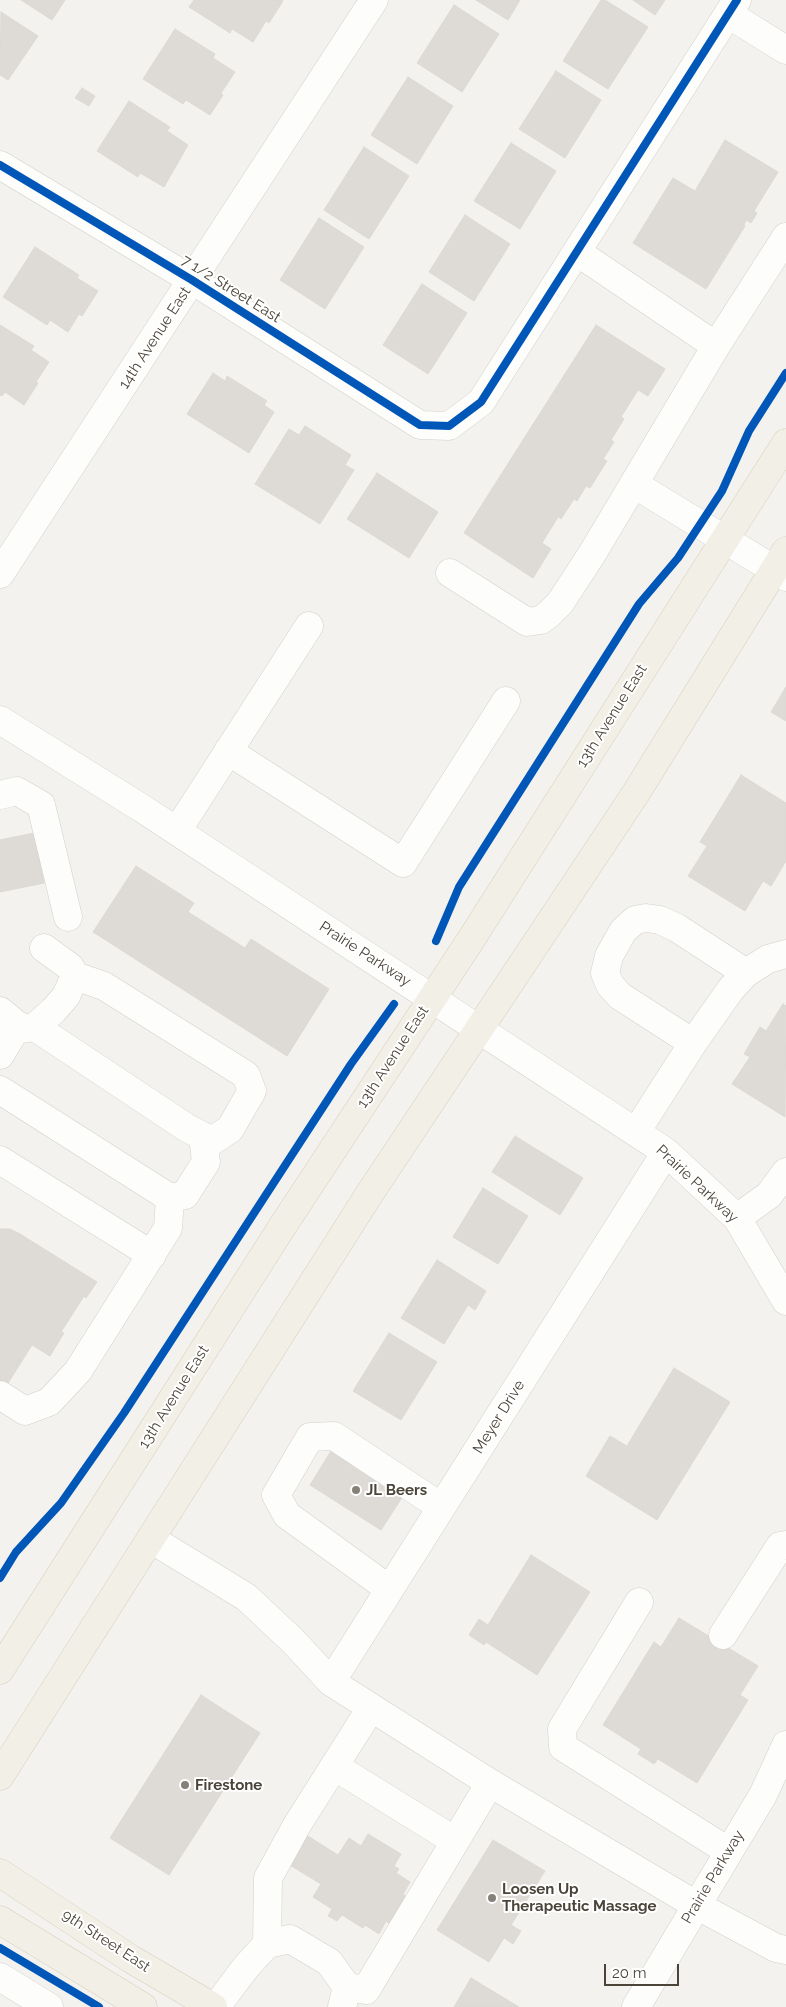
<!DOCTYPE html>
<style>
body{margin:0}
#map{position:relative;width:786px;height:2007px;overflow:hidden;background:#f4f2ee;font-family:Raleway,sans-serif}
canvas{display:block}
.scale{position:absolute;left:604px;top:1964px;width:75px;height:22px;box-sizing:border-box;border:2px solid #4b4439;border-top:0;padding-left:6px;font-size:15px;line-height:18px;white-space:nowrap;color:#4b4439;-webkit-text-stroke:4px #fff;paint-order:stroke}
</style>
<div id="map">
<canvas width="786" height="2007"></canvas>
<div class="scale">20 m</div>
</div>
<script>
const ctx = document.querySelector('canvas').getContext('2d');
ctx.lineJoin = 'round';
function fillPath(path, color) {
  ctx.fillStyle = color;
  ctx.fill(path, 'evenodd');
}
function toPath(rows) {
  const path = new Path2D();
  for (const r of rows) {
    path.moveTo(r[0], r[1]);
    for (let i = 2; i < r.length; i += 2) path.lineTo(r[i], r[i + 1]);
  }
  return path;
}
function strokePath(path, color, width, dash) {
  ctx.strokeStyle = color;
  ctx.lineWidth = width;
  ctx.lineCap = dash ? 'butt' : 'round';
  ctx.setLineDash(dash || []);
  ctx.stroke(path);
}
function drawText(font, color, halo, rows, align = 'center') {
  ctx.font = font + ' Raleway,sans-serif';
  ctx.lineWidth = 4;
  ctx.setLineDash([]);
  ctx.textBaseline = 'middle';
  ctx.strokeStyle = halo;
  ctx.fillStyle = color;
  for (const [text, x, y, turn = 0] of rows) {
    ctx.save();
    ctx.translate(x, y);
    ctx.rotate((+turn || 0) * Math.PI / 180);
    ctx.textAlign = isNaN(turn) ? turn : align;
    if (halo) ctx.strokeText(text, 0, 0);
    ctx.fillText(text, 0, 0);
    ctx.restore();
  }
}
const building = toPath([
 [21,0,65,0,52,20,21,0],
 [194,0,281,0,283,1,269,23,266,21,253,42,232,29,230,33,189,7,194,0],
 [476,0,520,0,508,20,476,0],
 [601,0,605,0,648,27,608,89,563,61,601,0],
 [633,0,665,0,655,15,633,0],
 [454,5,499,34,462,92,417,63,454,5],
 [1,12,38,36,8,80,0,75,1,12],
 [175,29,215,54,213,58,235,72,221,93,223,95,210,115,186,100,183,104,143,79,175,29],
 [556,71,601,100,565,158,519,129,556,71],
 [408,77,453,106,417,164,371,135,408,77],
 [82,88,95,96,89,106,75,98,82,88],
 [129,101,170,127,167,131,188,145,164,187,140,173,138,177,97,151,129,101],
 [725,140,778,172,754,211,757,213,751,223,746,220,744,225,745,226,706,289,633,243,673,178,695,191,725,140],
 [511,143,556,171,520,229,474,201,511,143],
 [364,147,409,176,369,239,324,210,364,147],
 [465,215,510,244,474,301,429,272,465,215],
 [319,218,364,247,325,309,280,280,319,218],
 [35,247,79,275,77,278,98,291,82,316,79,314,68,332,50,320,47,325,3,297,35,247],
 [422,284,467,313,428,374,383,345,422,284],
 [0,325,34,346,31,350,49,362,36,382,38,383,24,405,5,392,2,396,0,395,0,325],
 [596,325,665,369,648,396,638,390,621,417,624,419,611,440,614,442,603,459,607,461,590,488,586,486,577,501,574,499,561,519,558,517,542,543,551,549,533,578,464,533,596,325],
 [213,373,225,381,227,376,267,401,264,405,274,412,249,453,187,414,213,373],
 [305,426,351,455,345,465,354,470,320,524,255,484,289,429,299,435,305,426],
 [377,473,438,512,409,558,347,519,377,473],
 [786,687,786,721,771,712,786,687],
 [741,775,786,803,786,861,771,886,763,881,745,911,688,876,707,846,700,842,741,775],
 [34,833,44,883,0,892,0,840,34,833],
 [136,866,194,903,188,912,245,948,251,939,329,989,287,1056,93,932,136,866],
 [783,1004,786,1006,785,1117,732,1084,750,1057,744,1054,760,1027,766,1031,783,1004],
 [515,1136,583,1178,560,1215,492,1172,515,1136],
 [483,1188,528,1216,498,1264,453,1237,483,1188],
 [0,1229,10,1229,20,1234,97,1282,86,1298,84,1296,61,1332,64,1333,50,1356,32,1345,3,1391,0,1389,0,1229],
 [437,1260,486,1291,475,1310,468,1305,444,1344,401,1318,437,1260],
 [389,1333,437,1362,401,1420,353,1391,389,1333],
 [674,1368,730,1402,657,1520,586,1476,610,1436,627,1446,674,1368],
 [331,1451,403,1496,381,1530,310,1485,331,1451],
 [531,1555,590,1592,537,1675,486,1642,484,1645,469,1635,479,1619,488,1625,531,1555],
 [679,1618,758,1666,740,1695,748,1700,697,1783,658,1759,654,1764,638,1754,641,1749,603,1725,654,1642,661,1647,679,1618],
 [201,1695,260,1733,169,1875,110,1838,201,1695],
 [303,1833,338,1855,349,1838,361,1846,368,1834,401,1854,394,1866,399,1869,396,1873,410,1882,403,1894,407,1897,390,1924,386,1921,379,1934,365,1925,363,1928,342,1915,337,1921,328,1916,332,1909,313,1897,321,1884,285,1862,303,1833],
 [493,1840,545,1871,511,1925,521,1931,513,1944,504,1938,489,1962,437,1930,493,1840],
 [471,1978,519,2007,454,2007,471,1978]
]);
const minor = toPath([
 [728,14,786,50],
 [0,165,192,280,420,425,449,426,481,402,737,0],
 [577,252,716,346,786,237],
 [634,484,786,577],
 [450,573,527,622,541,620,549,614,560,603,592,554,716,346],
 [0,574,374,0],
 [0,720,143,809,666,1152,737,1218,786,1301],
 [228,751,403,863,506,701],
 [0,795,17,791,41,805,68,917],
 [177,831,309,626],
 [0,1011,22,1029,35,1027,54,1010,66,996,75,976,70,967,44,948],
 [35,1027,187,1128,212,1141,230,1129,252,1091,246,1075,104,986,75,976],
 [693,1043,620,996,610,985,605,973,609,956,623,931,635,920,646,918,660,920,677,928,746,973],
 [0,1055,18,1025],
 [0,1090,170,1198,185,1195,206,1162,203,1136],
 [636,1132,693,1043,731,989,746,973,768,959,786,954],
 [0,1160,152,1255],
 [737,1218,769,1195,786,1172],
 [0,1395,25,1411,49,1402,78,1371,168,1228,170,1198],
 [151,1539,246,1597,293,1641,331,1682,490,1783,696,1905,776,1948,786,1950],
 [389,1589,287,1515,276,1495,310,1437,334,1436,441,1507],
 [639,1602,562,1729,563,1747,728,1851],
 [723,1635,780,1546,786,1545],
 [331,1682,666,1152],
 [334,1766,455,1841],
 [267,1944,268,1878,297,1825,371,1708],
 [0,1977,49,2007],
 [347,1987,366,1990,490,1783],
 [216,2007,246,1967,267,1944,290,1939,329,1962,347,1987,342,2007],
 [636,2007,763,1795,786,1745]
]);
const major = toPath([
 [0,1670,282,1227,472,938,786,443],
 [0,1776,370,1193,636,793,786,551],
 [0,1873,131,1959,213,2007],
 [0,1920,143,2007]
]);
const cycleway = toPath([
 [0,165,192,280,420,425,449,426,481,402,737,0],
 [436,941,459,887,639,604,678,558,722,491,749,431,786,373],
 [0,1578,16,1552,61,1503,124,1413,351,1064,394,1004],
 [0,1948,99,2007]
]);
const markers = [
 [356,1490,5,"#868178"],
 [185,1785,5,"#868178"],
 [492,1898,5,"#868178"]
];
const streetNames = [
 ["7 1/2 Street East",231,289,32],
 ["14th Avenue East",155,338,-57],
 ["13th Avenue East",612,716,-58],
 ["Prairie Parkway",365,954,33],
 ["13th Avenue East",393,1057,-57],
 ["Prairie Parkway",697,1184,43],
 ["13th Avenue East",174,1397,-58],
 ["Meyer Drive",499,1417,-58],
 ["Prairie Parkway",713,1877,-59],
 ["9th Street East",106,1941,33]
];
const poiNames = [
 ["JL Beers",366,1490],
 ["Firestone",195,1785],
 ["Loosen Up",502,1889],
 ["Therapeutic Massage",502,1906]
];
fillPath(building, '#dedbd6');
strokePath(building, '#dcd9d4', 1);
strokePath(minor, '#d2d0cb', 29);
strokePath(major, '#d6cebb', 29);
strokePath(minor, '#fdfdfc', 28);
strokePath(major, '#f2efe6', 28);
strokePath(cycleway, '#0057b8', 8);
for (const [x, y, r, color] of markers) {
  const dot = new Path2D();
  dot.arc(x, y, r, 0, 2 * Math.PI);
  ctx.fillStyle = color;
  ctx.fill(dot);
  strokePath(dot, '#fff', 2);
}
drawText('15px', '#4b4439', '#fff', streetNames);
drawText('bold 15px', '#4b4439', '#fff', poiNames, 'left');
</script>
